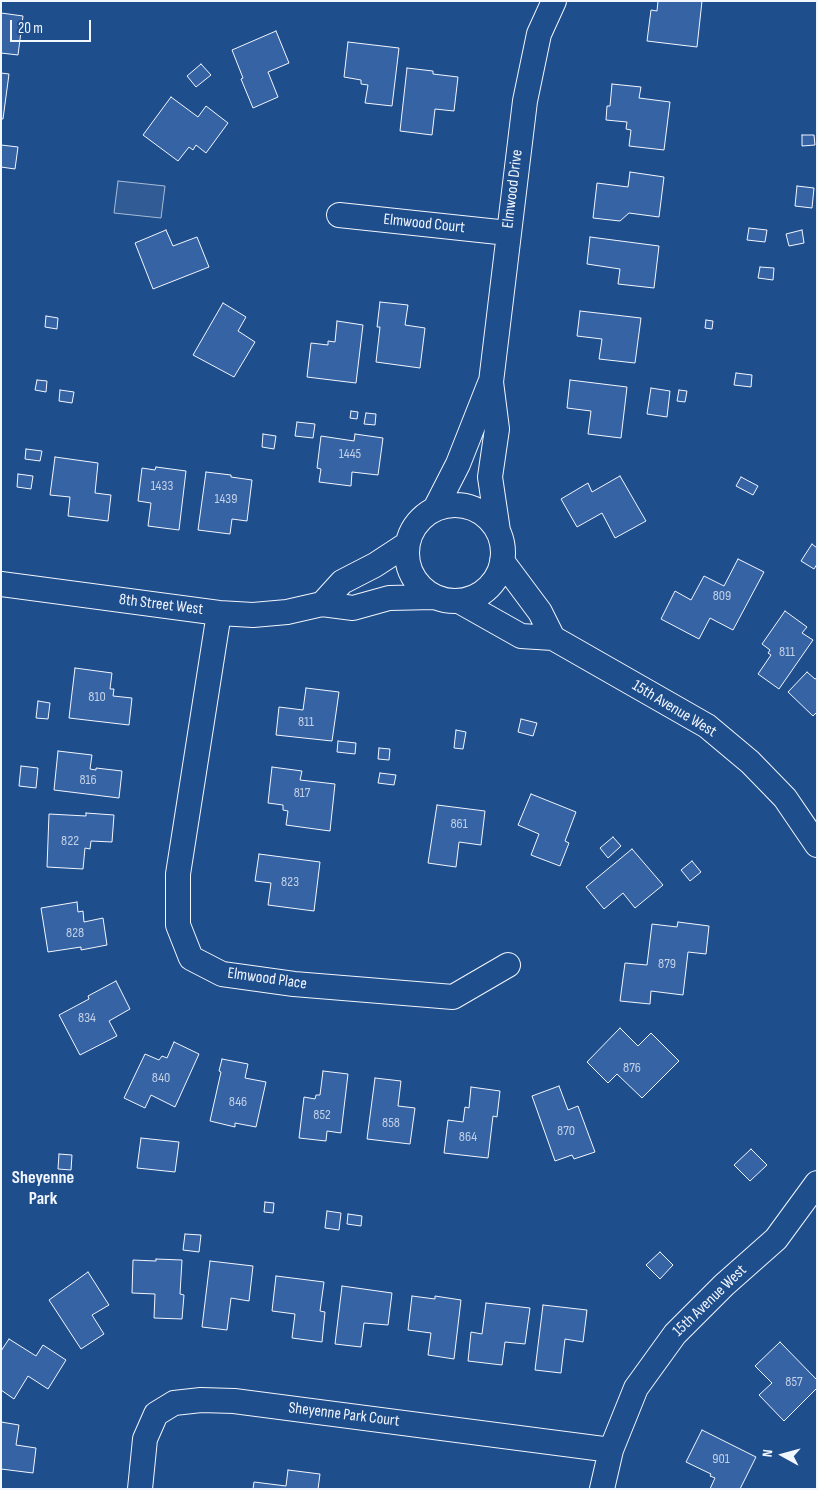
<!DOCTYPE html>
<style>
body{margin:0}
#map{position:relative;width:818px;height:1490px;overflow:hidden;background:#1f4e8c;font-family:"Sofia Sans Condensed",sans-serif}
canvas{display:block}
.frame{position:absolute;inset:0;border:2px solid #f2f6ff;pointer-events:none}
.north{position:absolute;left:758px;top:1430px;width:50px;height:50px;-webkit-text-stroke:4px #1f4e8c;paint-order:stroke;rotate:277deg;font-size:14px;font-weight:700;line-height:20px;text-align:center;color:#f2f6ff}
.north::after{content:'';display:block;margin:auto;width:18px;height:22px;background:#f2f6ff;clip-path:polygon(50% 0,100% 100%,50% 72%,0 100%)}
.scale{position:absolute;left:10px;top:20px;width:81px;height:22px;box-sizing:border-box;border:2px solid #f2f6ff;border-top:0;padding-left:6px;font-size:15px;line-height:18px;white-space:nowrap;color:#f2f6ff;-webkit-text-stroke:4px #1f4e8c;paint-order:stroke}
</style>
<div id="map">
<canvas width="818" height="1490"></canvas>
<div class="frame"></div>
<div class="north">N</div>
<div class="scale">20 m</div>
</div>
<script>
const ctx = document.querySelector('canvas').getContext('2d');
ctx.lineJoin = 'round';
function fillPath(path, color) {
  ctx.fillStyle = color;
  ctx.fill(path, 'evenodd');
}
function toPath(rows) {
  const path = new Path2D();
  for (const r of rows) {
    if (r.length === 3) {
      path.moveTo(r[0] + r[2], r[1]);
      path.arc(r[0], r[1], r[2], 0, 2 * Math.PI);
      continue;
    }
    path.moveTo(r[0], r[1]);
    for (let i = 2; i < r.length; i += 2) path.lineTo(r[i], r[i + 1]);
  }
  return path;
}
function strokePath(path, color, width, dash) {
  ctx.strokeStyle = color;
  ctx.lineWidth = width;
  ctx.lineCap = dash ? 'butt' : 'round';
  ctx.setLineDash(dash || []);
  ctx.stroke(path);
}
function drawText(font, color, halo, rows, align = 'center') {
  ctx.font = font + ' "Sofia Sans Condensed",sans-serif';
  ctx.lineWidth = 4;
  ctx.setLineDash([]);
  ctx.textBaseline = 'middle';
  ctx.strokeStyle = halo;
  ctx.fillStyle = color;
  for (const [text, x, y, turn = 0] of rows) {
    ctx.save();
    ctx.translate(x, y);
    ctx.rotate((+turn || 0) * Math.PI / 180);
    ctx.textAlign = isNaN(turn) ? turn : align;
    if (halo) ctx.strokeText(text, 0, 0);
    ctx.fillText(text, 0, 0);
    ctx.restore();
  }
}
const built = toPath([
 [118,181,165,186,161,218,114,213,118,181]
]);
const building = toPath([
 [658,1,702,1,697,47,647,41,651,10,657,11,658,1],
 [1,13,23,16,18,55,1,53,1,13],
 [276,31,289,63,268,72,278,97,253,108,241,79,243,78,232,50,276,31],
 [348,42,399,48,392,106,365,103,368,85,361,84,361,80,344,77,348,42],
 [201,64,211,75,196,87,187,76,201,64],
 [407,68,433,71,433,74,458,77,454,111,435,109,432,135,400,131,407,68],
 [1,73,9,74,3,119,1,119,1,73],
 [612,84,641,87,639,98,670,102,664,150,629,146,631,130,626,129,627,122,606,120,607,106,610,106,612,84],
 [171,97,198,117,206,106,228,123,206,153,196,145,193,150,189,147,178,161,143,135,171,97],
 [802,135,814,135,815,145,802,146,802,135],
 [1,145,18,147,15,169,1,167,1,145],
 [630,172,664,177,659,217,629,213,620,221,593,218,597,183,628,187,630,172],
 [797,186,814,188,812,208,795,206,797,186],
 [749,228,767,230,765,242,747,240,749,228],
 [166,230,173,246,197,237,209,267,153,289,135,243,166,230],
 [802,230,804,243,789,246,786,234,802,230],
 [590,237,659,246,654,288,618,284,620,269,587,264,590,237],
 [760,267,774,268,773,280,758,278,760,267],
 [380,302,408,305,405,325,425,328,420,368,376,362,380,327,377,327,380,302],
 [223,303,246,317,238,331,255,342,234,377,193,355,223,303],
 [580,311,641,318,635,363,599,359,602,339,577,336,580,311],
 [46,316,58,318,57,329,45,327,46,316],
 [706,320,713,321,712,329,705,328,706,320],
 [337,321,363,325,356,383,307,377,311,343,328,345,328,341,335,342,337,321],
 [736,373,752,375,751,387,734,385,736,373],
 [37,380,47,381,46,392,35,390,37,380],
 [570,380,627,387,621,438,588,434,591,411,567,408,570,380],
 [651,388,670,391,667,417,647,414,651,388],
 [60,390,74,392,72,403,59,401,60,390],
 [679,390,687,391,685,402,677,401,679,390],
 [351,411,358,412,357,419,350,418,351,411],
 [366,413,376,414,375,425,364,424,366,413],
 [297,422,315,424,313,438,295,436,297,422],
 [263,434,276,436,274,449,262,447,263,434],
 [355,434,383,438,378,475,352,472,351,486,319,482,321,469,317,468,321,436,354,441,355,434],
 [26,449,42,451,40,461,25,459,26,449],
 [55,457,98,463,95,493,111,495,108,521,68,516,70,497,50,495,55,457],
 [156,467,186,471,179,530,148,526,151,503,138,501,142,468,155,470,156,467],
 [206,472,231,475,231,477,252,480,247,521,232,519,230,534,198,530,206,472],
 [18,474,33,476,31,489,17,487,18,474],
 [620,476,646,521,615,538,602,513,577,527,561,499,588,483,592,492,620,476],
 [741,477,758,486,753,495,736,486,741,477],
 [812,544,817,548,817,564,814,569,801,561,812,544],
 [738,559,764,572,733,630,710,618,699,639,661,619,675,591,691,600,704,576,724,586,738,559],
 [785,611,807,627,802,633,813,640,779,689,758,674,771,655,768,653,770,650,762,644,785,611],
 [75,668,112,673,110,689,114,689,113,696,132,698,129,725,69,718,75,668],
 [807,672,815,679,817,678,817,712,813,716,788,692,807,672],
 [306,688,339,692,332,741,276,735,279,707,303,710,306,688],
 [38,701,50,703,48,719,36,718,38,701],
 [521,719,537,723,533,736,518,732,521,719],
 [456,730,466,732,463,749,454,748,456,730],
 [338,741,356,743,355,754,337,752,338,741],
 [379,748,390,749,389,760,378,759,379,748],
 [58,751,92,755,90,769,96,770,96,768,122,771,119,798,54,790,58,751],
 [21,766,38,768,36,788,19,786,21,766],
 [272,767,302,771,300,780,335,784,330,831,286,825,288,811,283,810,283,805,268,803,272,767],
 [380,773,396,775,394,785,378,783,380,773],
 [531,794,576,812,565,841,569,843,560,866,531,855,539,834,518,825,531,794],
 [437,805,485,811,481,845,459,842,456,867,428,863,437,805],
 [86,813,114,815,112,842,91,841,90,849,85,848,83,869,47,867,49,814,86,816,86,813],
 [613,837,621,846,608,858,600,848,613,837],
 [632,849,663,885,635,908,623,893,604,909,586,887,632,849],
 [259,854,320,862,314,911,268,905,271,883,255,881,259,854],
 [692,861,701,872,690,881,681,870,692,861],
 [77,902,78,912,83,911,84,922,103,918,107,945,81,950,81,947,48,952,41,908,77,902],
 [678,922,709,926,706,954,688,952,683,995,651,991,650,1004,620,1001,625,963,647,965,652,924,677,927,678,922],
 [116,981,130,1009,109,1021,117,1036,80,1055,59,1015,89,999,88,996,116,981],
 [620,1028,638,1046,651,1033,679,1061,642,1098,617,1074,608,1083,587,1062,620,1028],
 [174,1042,199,1054,175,1107,151,1095,145,1108,124,1098,145,1054,159,1060,162,1056,167,1058,174,1042],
 [222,1059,248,1064,245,1078,266,1082,256,1127,235,1123,235,1127,210,1121,221,1072,219,1071,222,1059],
 [323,1071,348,1074,341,1133,327,1131,326,1141,299,1138,304,1097,315,1099,316,1095,320,1095,323,1071],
 [375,1078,401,1081,398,1106,415,1108,410,1144,367,1139,375,1078],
 [559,1086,568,1110,578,1106,595,1152,574,1159,572,1155,555,1161,532,1096,559,1086],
 [471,1087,500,1091,497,1117,493,1116,488,1158,444,1153,448,1120,463,1122,465,1107,469,1108,471,1087],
 [141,1138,179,1142,175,1172,137,1168,141,1138],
 [751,1149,767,1165,750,1181,734,1165,751,1149],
 [59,1154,72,1155,71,1170,58,1169,59,1154],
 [265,1202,274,1203,273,1213,264,1212,265,1202],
 [327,1211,341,1213,339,1230,325,1228,327,1211],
 [348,1214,362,1216,361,1226,347,1224,348,1214],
 [185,1234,201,1235,199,1252,183,1250,185,1234],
 [660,1252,673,1265,660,1279,646,1265,660,1252],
 [156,1259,182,1260,180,1294,184,1295,182,1319,154,1318,155,1294,132,1293,133,1260,156,1261,156,1259],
 [210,1261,253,1266,249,1301,231,1298,227,1330,202,1327,210,1261],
 [88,1272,109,1305,92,1315,104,1334,81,1349,49,1300,88,1272],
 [276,1276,324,1282,320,1311,325,1312,322,1342,292,1338,295,1314,272,1311,276,1276],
 [342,1286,392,1293,388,1325,364,1323,361,1347,335,1344,342,1286],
 [412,1296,435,1299,435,1296,461,1300,454,1359,428,1355,431,1333,408,1330,412,1296],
 [486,1303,530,1308,525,1344,505,1342,502,1365,468,1361,471,1332,482,1334,486,1303],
 [543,1305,587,1310,583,1342,565,1339,561,1373,535,1370,543,1305],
 [9,1339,36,1356,43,1345,66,1360,48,1389,28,1376,14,1399,1,1390,1,1351,9,1339],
 [780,1342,817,1380,817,1388,784,1421,759,1395,772,1383,755,1366,780,1342],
 [1,1422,19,1425,16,1445,36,1448,33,1473,1,1469,1,1422],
 [702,1430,756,1457,740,1489,710,1489,715,1478,710,1476,711,1474,686,1462,702,1430],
 [288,1470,320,1474,318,1489,253,1489,254,1482,286,1486,288,1470]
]);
const minor = toPath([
 [339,215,508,233],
 [455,553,48],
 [435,509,458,464,490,383],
 [498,531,490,477,497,429,491,382,525,101,539,34,554,1],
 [502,561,540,612,553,638],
 [1,584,219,613,253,615,287,612,322,604,353,608,389,598,434,597],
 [459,601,521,636,553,638,707,726,750,762,785,798,817,845],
 [322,604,342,582,375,565,407,544],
 [219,613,178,874,178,925,191,958,222,974,294,984,453,997,508,965],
 [140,1489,145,1439,156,1414,174,1403,201,1400,234,1401,611,1450],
 [602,1489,611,1450,636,1388,675,1334,724,1285,776,1239,817,1183]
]);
const numberNames = [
 ["1445",350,454],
 ["1433",162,486],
 ["1439",226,499],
 ["809",722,596],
 ["811",787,652],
 ["810",97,697],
 ["811",306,722],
 ["816",88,780],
 ["817",302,793],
 ["861",459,824],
 ["822",70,841],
 ["823",290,882],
 ["828",75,933],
 ["879",667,964],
 ["834",87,1018],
 ["876",632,1068],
 ["840",161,1078],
 ["846",238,1102],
 ["852",322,1115],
 ["858",391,1123],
 ["870",566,1131],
 ["864",468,1137],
 ["857",794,1382],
 ["901",721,1459]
];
const streetNames = [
 ["Elmwood Drive",513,189,-83],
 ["Elmwood Court",424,224,6],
 ["8th Street West",161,605,7],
 ["15th Avenue West",674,709,31],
 ["Elmwood Place",267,979,8],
 ["15th Avenue West",710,1301,-44],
 ["Sheyenne Park Court",344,1415,7]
];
const neighbourhoodNames = [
 ["Sheyenne",43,1178],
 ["Park",43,1199]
];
fillPath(built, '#305b95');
strokePath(built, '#a8bbd7', 1);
fillPath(building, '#3563a3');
strokePath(building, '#f2f6ff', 1);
strokePath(minor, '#f2f6ff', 26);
strokePath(minor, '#1f4e8c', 24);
drawText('14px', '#c3d1e8', null, numberNames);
drawText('16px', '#f2f6ff', '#1f4e8c', streetNames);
drawText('bold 18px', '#f2f6ff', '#1f4e8c', neighbourhoodNames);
</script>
